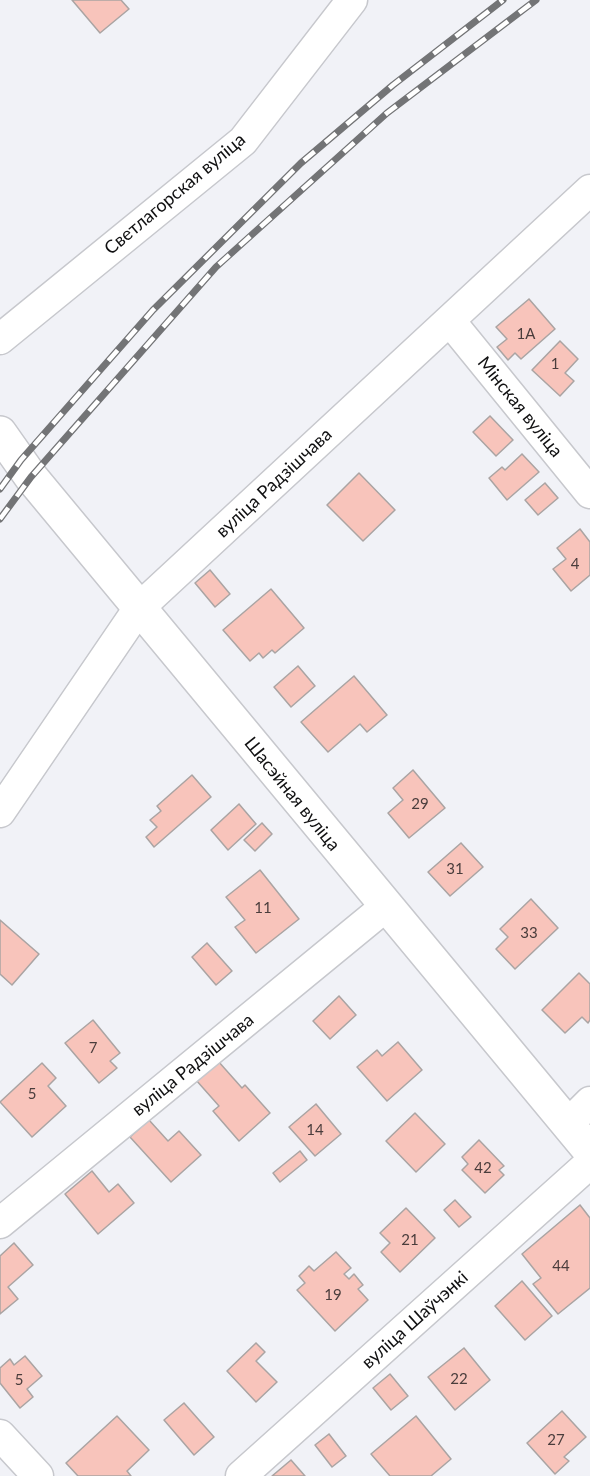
<!DOCTYPE html>
<meta charset="utf-8">
<style>
body{margin:0}
canvas{display:block;background:#f1f2f7}
</style>
<canvas width="590" height="1476"></canvas>
<script>
const ctx = document.querySelector('canvas').getContext('2d');
ctx.lineJoin = 'round';
function fillPath(path, color) {
  ctx.fillStyle = color;
  ctx.fill(path, 'evenodd');
}
function toPath(rows) {
  const path = new Path2D();
  for (const r of rows) {
    path.moveTo(r[0], r[1]);
    for (let i = 2; i < r.length; i += 2) path.lineTo(r[i], r[i + 1]);
  }
  return path;
}
function strokePath(path, color, width, dash) {
  ctx.strokeStyle = color;
  ctx.lineWidth = width;
  ctx.lineCap = dash ? 'butt' : 'round';
  ctx.setLineDash(dash || []);
  ctx.stroke(path);
}
function drawText(font, color, halo, rows, align = 'center') {
  ctx.font = font + ' Lato,sans-serif';
  ctx.lineWidth = 5;
  ctx.setLineDash([]);
  ctx.textBaseline = 'middle';
  ctx.strokeStyle = halo;
  ctx.fillStyle = color;
  for (const [text, x, y, turn = 0] of rows) {
    ctx.save();
    ctx.translate(x, y);
    ctx.rotate((+turn || 0) * Math.PI / 180);
    ctx.textAlign = isNaN(turn) ? turn : align;
    if (halo) ctx.strokeText(text, 0, 0);
    ctx.fillText(text, 0, 0);
    ctx.restore();
  }
}
const building = toPath([
 [72,0,121,0,129,9,100,33,72,0],
 [529,299,555,329,521,359,515,353,508,360,497,347,507,339,496,327,529,299],
 [560,341,578,359,565,373,574,381,560,396,532,370,560,341],
 [490,416,513,440,496,456,473,432,490,416],
 [522,454,539,472,507,500,489,478,502,467,505,470,522,454],
 [359,473,395,510,363,541,327,505,359,473],
 [545,483,558,498,538,515,525,500,545,483],
 [580,529,590,542,590,575,571,591,553,569,566,559,557,548,580,529],
 [210,570,230,594,215,607,195,583,210,570],
 [271,589,304,628,275,653,272,650,263,658,259,653,250,661,223,630,271,589],
 [298,666,315,686,291,707,274,687,298,666],
 [354,676,387,715,367,732,360,724,328,752,301,722,354,676],
 [413,770,445,808,409,838,388,813,403,800,393,788,413,770],
 [192,775,211,797,154,847,146,837,157,827,150,820,161,811,157,806,192,775],
 [239,804,256,824,228,850,211,830,239,804],
 [262,823,272,834,255,851,244,840,262,823],
 [461,843,483,867,450,896,428,872,461,843],
 [260,870,299,919,256,953,235,927,245,920,226,897,260,870],
 [531,899,558,928,515,969,496,949,508,937,500,929,531,899],
 [0,920,39,954,12,985,0,974,0,920],
 [207,943,232,971,216,985,192,957,207,943],
 [579,973,590,984,590,1020,588,1023,582,1017,565,1033,542,1010,579,973],
 [339,996,356,1015,330,1039,313,1021,339,996],
 [93,1020,120,1053,110,1061,117,1068,99,1083,65,1043,93,1020],
 [398,1042,422,1070,387,1101,357,1067,377,1050,382,1056,398,1042],
 [218,1061,242,1088,245,1085,270,1113,239,1141,213,1111,219,1106,196,1080,218,1061],
 [42,1063,56,1078,48,1086,66,1106,32,1137,0,1102,42,1063],
 [316,1104,341,1134,315,1156,289,1127,316,1104],
 [415,1113,445,1144,416,1172,386,1141,415,1113],
 [149,1120,168,1141,179,1131,201,1155,171,1182,130,1137,149,1120],
 [479,1140,504,1166,499,1170,504,1175,485,1193,462,1170,468,1164,462,1157,479,1140],
 [300,1151,307,1160,280,1182,273,1173,300,1151],
 [92,1171,109,1192,118,1184,134,1203,98,1234,65,1194,92,1171],
 [455,1200,471,1217,459,1227,444,1210,455,1200],
 [580,1205,590,1218,590,1288,558,1314,533,1284,541,1278,522,1254,580,1205],
 [406,1208,435,1238,400,1272,381,1252,390,1243,380,1233,406,1208],
 [14,1243,33,1265,8,1287,18,1299,0,1314,0,1256,14,1243],
 [336,1252,351,1268,344,1274,349,1279,354,1274,363,1285,358,1289,368,1300,335,1331,297,1290,305,1283,299,1276,309,1266,314,1271,336,1252],
 [522,1281,552,1316,525,1340,495,1306,522,1281],
 [256,1343,265,1352,256,1361,277,1382,256,1402,227,1371,256,1343],
 [464,1348,490,1380,455,1410,428,1377,464,1348],
 [25,1356,42,1376,27,1389,33,1397,20,1408,0,1383,0,1368,10,1359,14,1365,25,1356],
 [390,1374,408,1396,391,1410,373,1388,390,1374],
 [184,1403,214,1437,194,1455,164,1420,184,1403],
 [562,1411,586,1437,564,1457,569,1461,555,1474,527,1443,562,1411],
 [117,1416,149,1450,127,1471,131,1476,78,1476,66,1463,117,1416],
 [416,1416,451,1459,431,1476,390,1476,371,1454,416,1416],
 [329,1434,346,1456,332,1467,315,1445,329,1434],
 [291,1460,305,1476,272,1476,291,1460]
]);
const minor = toPath([
 [450,321,590,493],
 [0,339,243,141,352,0],
 [0,812,139,608,590,190],
 [568,1124,590,1102],
 [0,1223,385,907],
 [0,1435,38,1476],
 [241,1476,590,1163]
]);
const major = toPath([
 [0,433,31,477,590,1151]
]);
const rail = toPath([
 [0,489,21,460,153,310,301,163,393,85,503,0],
 [0,519,31,477,216,267,387,113,536,0]
]);
const numberNames = [
 ["1А",526,334],
 ["1",555,364],
 ["4",575,564],
 ["29",420,804],
 ["31",455,869],
 ["11",263,908],
 ["33",529,933],
 ["7",93,1048],
 ["5",32,1094],
 ["14",315,1130],
 ["42",483,1168],
 ["21",410,1240],
 ["44",561,1266],
 ["19",333,1295],
 ["22",459,1379],
 ["5",19,1380],
 ["27",556,1440]
];
const streetNames = [
 ["Светлагорская вуліца",175,194,-40],
 ["Мінская вуліца",520,407,51],
 ["вуліца Радзішчава",274,483,-43],
 ["Шасэйная вуліца",292,794,51],
 ["вуліца Радзішчава",193,1065,-39],
 ["вуліца Шаўчэнкі",415,1320,-42]
];
fillPath(building, '#f8c4bb');
strokePath(building, '#aaa4a3', 1.5);
strokePath(minor, '#c7c8cd', 33);
strokePath(major, '#c7c8cd', 36);
strokePath(minor, '#fff', 30);
strokePath(major, '#fff', 33);
strokePath(rail, '#737476', 7);
strokePath(rail, '#fff', 4.5, [14]);
drawText('15px', '#4a3d3c', null, numberNames);
drawText('18px', '#101011', '#fff', streetNames);
</script>
